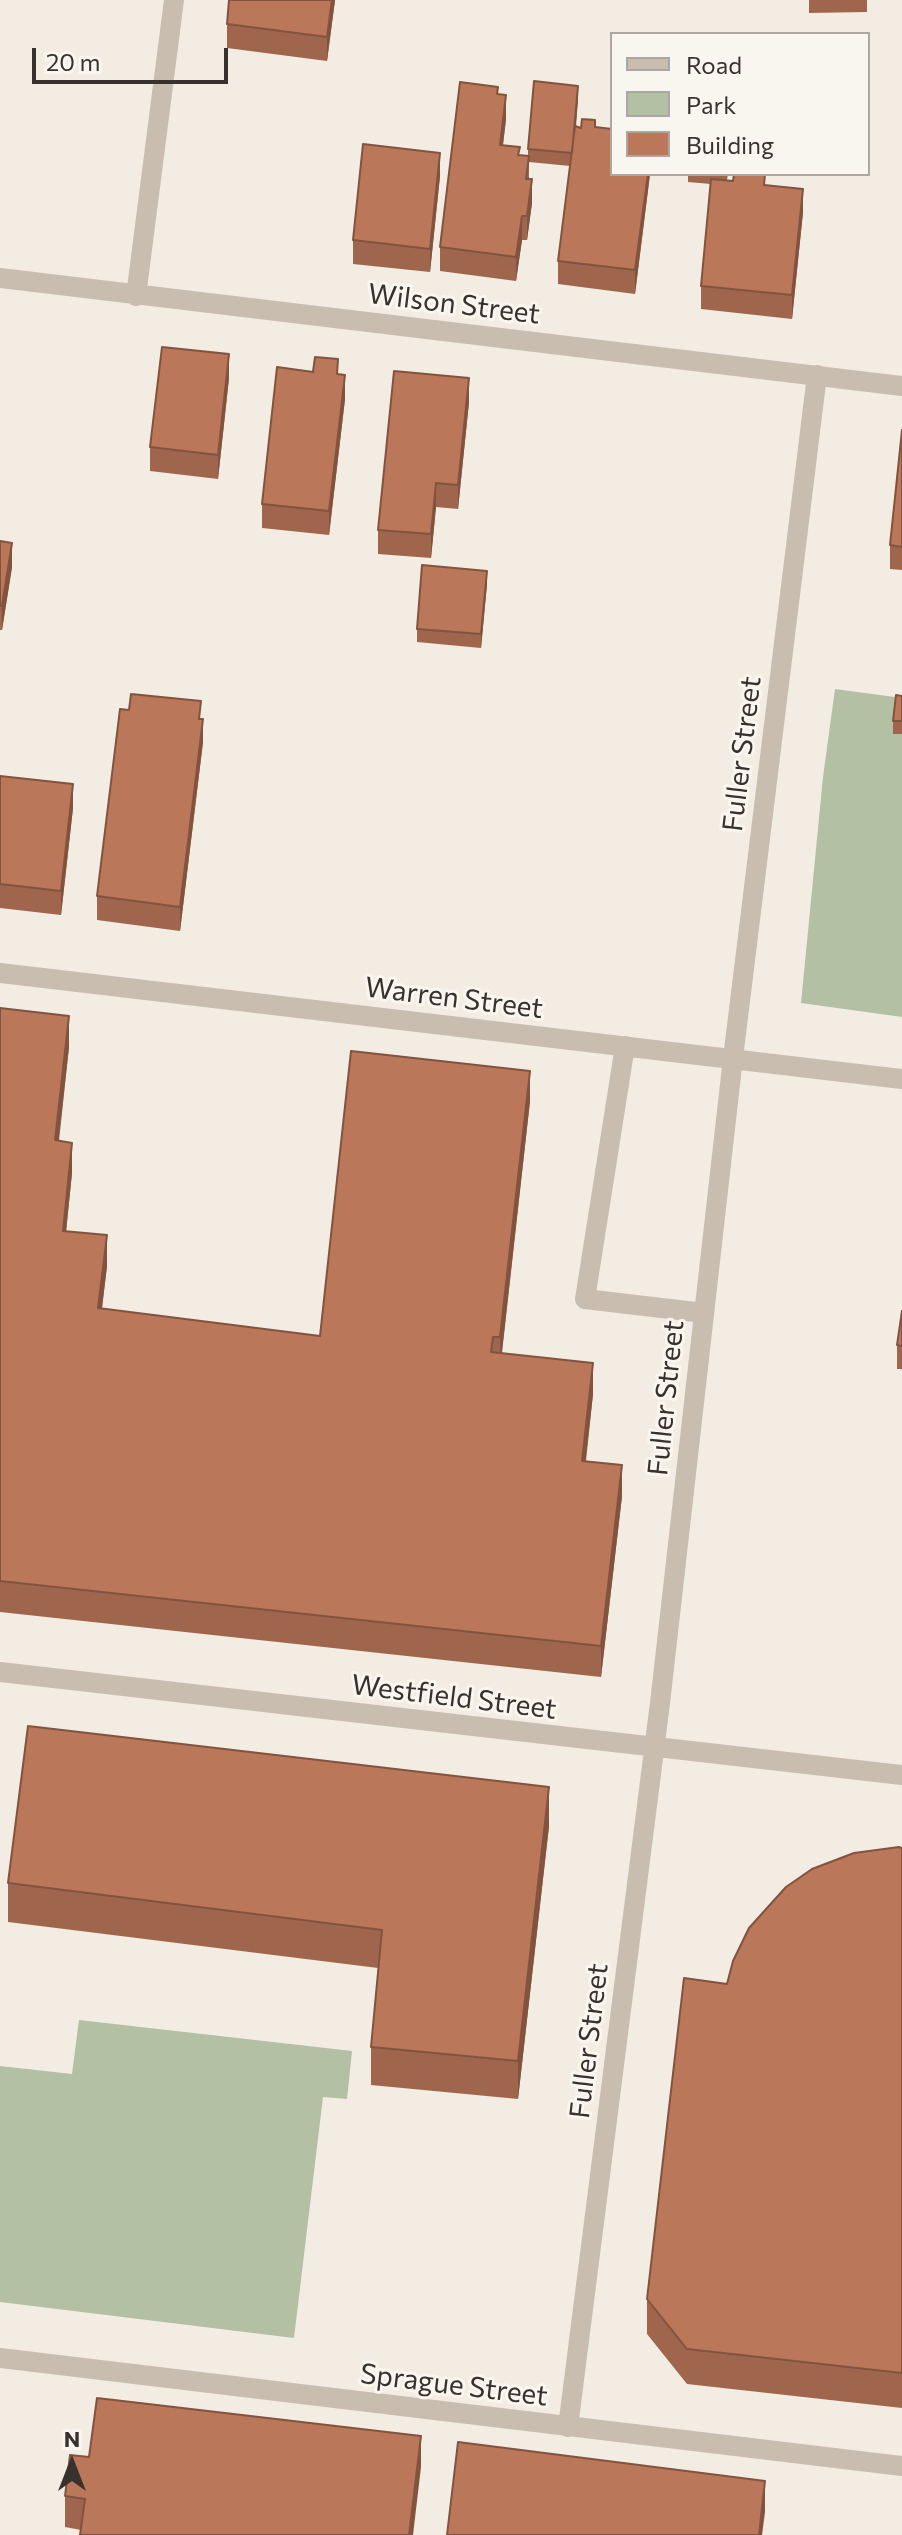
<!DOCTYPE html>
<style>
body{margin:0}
#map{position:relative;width:902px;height:2535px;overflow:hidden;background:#f2ece3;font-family:Commissioner,sans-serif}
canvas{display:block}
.legend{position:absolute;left:610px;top:32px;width:260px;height:144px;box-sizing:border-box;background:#f9f6ef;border:2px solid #aca7a1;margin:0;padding:10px 14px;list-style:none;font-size:24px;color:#39312d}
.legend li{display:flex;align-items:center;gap:16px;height:40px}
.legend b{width:40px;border:2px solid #aca7a1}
.north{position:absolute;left:32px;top:2423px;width:80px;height:80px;-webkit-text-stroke:6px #f9f6ef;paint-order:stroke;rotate:0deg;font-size:22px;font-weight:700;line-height:32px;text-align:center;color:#39312d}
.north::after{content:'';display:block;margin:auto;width:28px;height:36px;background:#39312d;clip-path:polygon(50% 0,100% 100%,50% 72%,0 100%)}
.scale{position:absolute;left:32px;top:48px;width:196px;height:36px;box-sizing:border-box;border:4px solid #39312d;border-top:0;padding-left:10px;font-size:24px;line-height:28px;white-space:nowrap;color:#39312d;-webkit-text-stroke:6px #f9f6ef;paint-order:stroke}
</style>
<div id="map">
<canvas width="902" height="2535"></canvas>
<ul class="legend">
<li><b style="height:10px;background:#c9bdb0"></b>Road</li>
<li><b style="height:22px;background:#b4c0a4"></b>Park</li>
<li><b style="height:22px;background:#ba7759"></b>Building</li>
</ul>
<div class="north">N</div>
<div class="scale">20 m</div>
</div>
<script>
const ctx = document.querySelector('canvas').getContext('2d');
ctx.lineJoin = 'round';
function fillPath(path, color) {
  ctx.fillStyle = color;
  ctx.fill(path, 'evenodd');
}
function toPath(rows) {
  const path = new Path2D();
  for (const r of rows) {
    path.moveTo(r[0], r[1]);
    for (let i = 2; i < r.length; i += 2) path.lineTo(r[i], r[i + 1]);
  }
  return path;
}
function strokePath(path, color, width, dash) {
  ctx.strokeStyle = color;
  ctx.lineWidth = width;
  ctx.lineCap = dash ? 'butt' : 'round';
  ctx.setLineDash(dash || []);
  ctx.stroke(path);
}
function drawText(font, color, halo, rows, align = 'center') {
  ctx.font = font + ' Commissioner,sans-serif';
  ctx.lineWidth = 6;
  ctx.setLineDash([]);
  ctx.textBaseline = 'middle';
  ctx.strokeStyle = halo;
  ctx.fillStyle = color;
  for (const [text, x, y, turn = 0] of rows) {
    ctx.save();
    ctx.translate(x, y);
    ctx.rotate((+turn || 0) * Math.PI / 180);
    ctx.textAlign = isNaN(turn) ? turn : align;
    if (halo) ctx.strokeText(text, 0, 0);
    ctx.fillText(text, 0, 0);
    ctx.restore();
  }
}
const green = toPath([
 [835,689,902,698,902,1017,801,1003,823,777],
 [79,2020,352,2051,347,2099,323,2097,294,2338,0,2302,0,2066,72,2074]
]);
const minor = toPath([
 [0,278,902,386],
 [136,296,174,0],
 [0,973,902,1079],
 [625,1046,585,1299,704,1313],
 [0,1672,902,1775],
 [0,2358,902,2466],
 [568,2427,660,1703,733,1058,817,375]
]);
const wall = toPath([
 [335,0,327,61,227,48,227,24],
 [809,0,867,0,867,12,809,13],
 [498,94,506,119,503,145,520,155,528,156,528,149,578,99,576,127,595,128,650,174,635,294,558,284,558,261,570,166,529,162,529,179,532,203,527,240,522,240,516,281,440,271,440,247],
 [688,174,728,174,727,180,766,185,803,212,792,319,701,309,701,286,711,184,688,182],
 [440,176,430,272,353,264,353,240],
 [338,374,345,399,329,535,262,528,262,504],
 [229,378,218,479,150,471,150,447],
 [469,402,458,509,436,507,431,558,378,554,378,530],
 [902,430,902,570,890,569,890,545],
 [0,541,12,567,2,630,0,630],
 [487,584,481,648,417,642,417,629],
 [902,696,902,734,893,734,893,721],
 [201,719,203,742,180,931,97,920,97,896],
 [0,776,73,808,61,915,0,908],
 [0,1008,69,1047,59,1141,72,1173,66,1231,107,1266,102,1309,320,1336,530,1101,502,1353,593,1394,586,1461,622,1496,601,1677,0,1612],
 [902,1311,902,1369,897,1369,897,1345],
 [549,1826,518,2099,371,2085,371,2047,378,1968,8,1922,8,1883],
 [902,1848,902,2408,687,2384,647,2334,647,2299,727,1984],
 [89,2457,421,2467,81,2530,65,2527,65,2496]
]);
const shadedWall = toPath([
 [332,0,335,0,327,61,327,37],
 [578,86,578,99,572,167,572,153],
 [506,95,506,119,500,169,500,145],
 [440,153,440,176,430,272,430,249],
 [648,174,650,174,635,294,635,270],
 [532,179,532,203,527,240,527,216],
 [803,189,803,212,792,319,792,295],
 [522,216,522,240,516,281,516,257],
 [229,354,229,378,218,479,218,455],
 [345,375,345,399,329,535,329,511],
 [469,378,469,402,458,509,458,485],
 [436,483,436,507,431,558,431,534],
 [12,543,12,567,2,630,2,606],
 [487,571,487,584,481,648,481,634],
 [203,719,203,742,180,931,180,907],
 [73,784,73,808,61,915,61,891],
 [69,1016,69,1047,55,1171,55,1140],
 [530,1071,530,1101,500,1368,500,1337],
 [72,1143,72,1173,63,1262,63,1231],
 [107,1235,107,1266,98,1339,98,1308],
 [593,1363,593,1394,582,1492,582,1461],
 [622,1465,622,1496,601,1677,601,1646],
 [549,1787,549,1826,518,2099,518,2061],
 [421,2436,421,2467,413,2535,409,2535],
 [765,2481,765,2512,762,2535,759,2535]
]);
const building = toPath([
 [229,0,332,0,327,37,227,24,229,0],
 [534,81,578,86,572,153,528,149,534,81],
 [460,82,498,87,497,94,506,95,500,145,520,147,518,155,529,156,526,179,532,179,527,216,522,216,516,257,440,247,460,82],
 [582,119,595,120,595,127,612,129,612,174,648,174,635,270,558,261,575,126,581,128,582,119],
 [363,144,440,153,430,249,353,240,363,144],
 [734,174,765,174,764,185,803,189,792,295,701,286,711,179,733,181,734,174],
 [162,347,229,354,218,455,150,447,162,347],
 [315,357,338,359,337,374,345,375,329,511,262,504,277,367,313,372,315,357],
 [394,371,469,378,458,485,436,483,431,534,378,530,394,371],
 [902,430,902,547,890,545,902,430],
 [0,541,12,543,2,606,0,606,0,541],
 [422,565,487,571,481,634,417,629,422,565],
 [131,694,201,701,199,719,203,719,180,907,97,896,120,709,129,710,131,694],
 [896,695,902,696,902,721,893,721,896,695],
 [0,776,73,784,61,891,0,884,0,776],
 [0,1008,69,1016,55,1140,72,1143,63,1231,107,1235,98,1308,320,1336,351,1051,530,1071,500,1337,493,1337,491,1352,593,1363,582,1461,622,1465,601,1646,0,1581,0,1008],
 [902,1311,902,1346,897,1345,902,1311],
 [28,1726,549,1787,518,2061,371,2047,382,1930,8,1883,28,1726],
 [899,1847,902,1848,902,2373,687,2349,647,2299,684,1978,727,1984,733,1961,749,1928,786,1887,812,1869,854,1853,899,1847],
 [97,2398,421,2436,409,2535,80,2535,85,2499,65,2496,70,2455,89,2457,97,2398],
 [458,2442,765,2481,759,2535,447,2535,458,2442]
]);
const streetNames = [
 ["Wilson Street",454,304,7],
 ["Fuller Street",742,754,-83],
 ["Warren Street",454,998,7],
 ["Fuller Street",666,1398,-84],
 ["Westfield Street",454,1697,7],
 ["Fuller Street",589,2041,-83],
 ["Sprague Street",454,2385,7]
];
fillPath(green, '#b4c0a4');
strokePath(minor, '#c9bdb0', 20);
fillPath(wall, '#a0664d');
fillPath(shadedWall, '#82533e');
fillPath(building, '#ba7759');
strokePath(building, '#82533e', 2);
drawText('28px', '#39312d', '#f9f6ef', streetNames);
</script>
